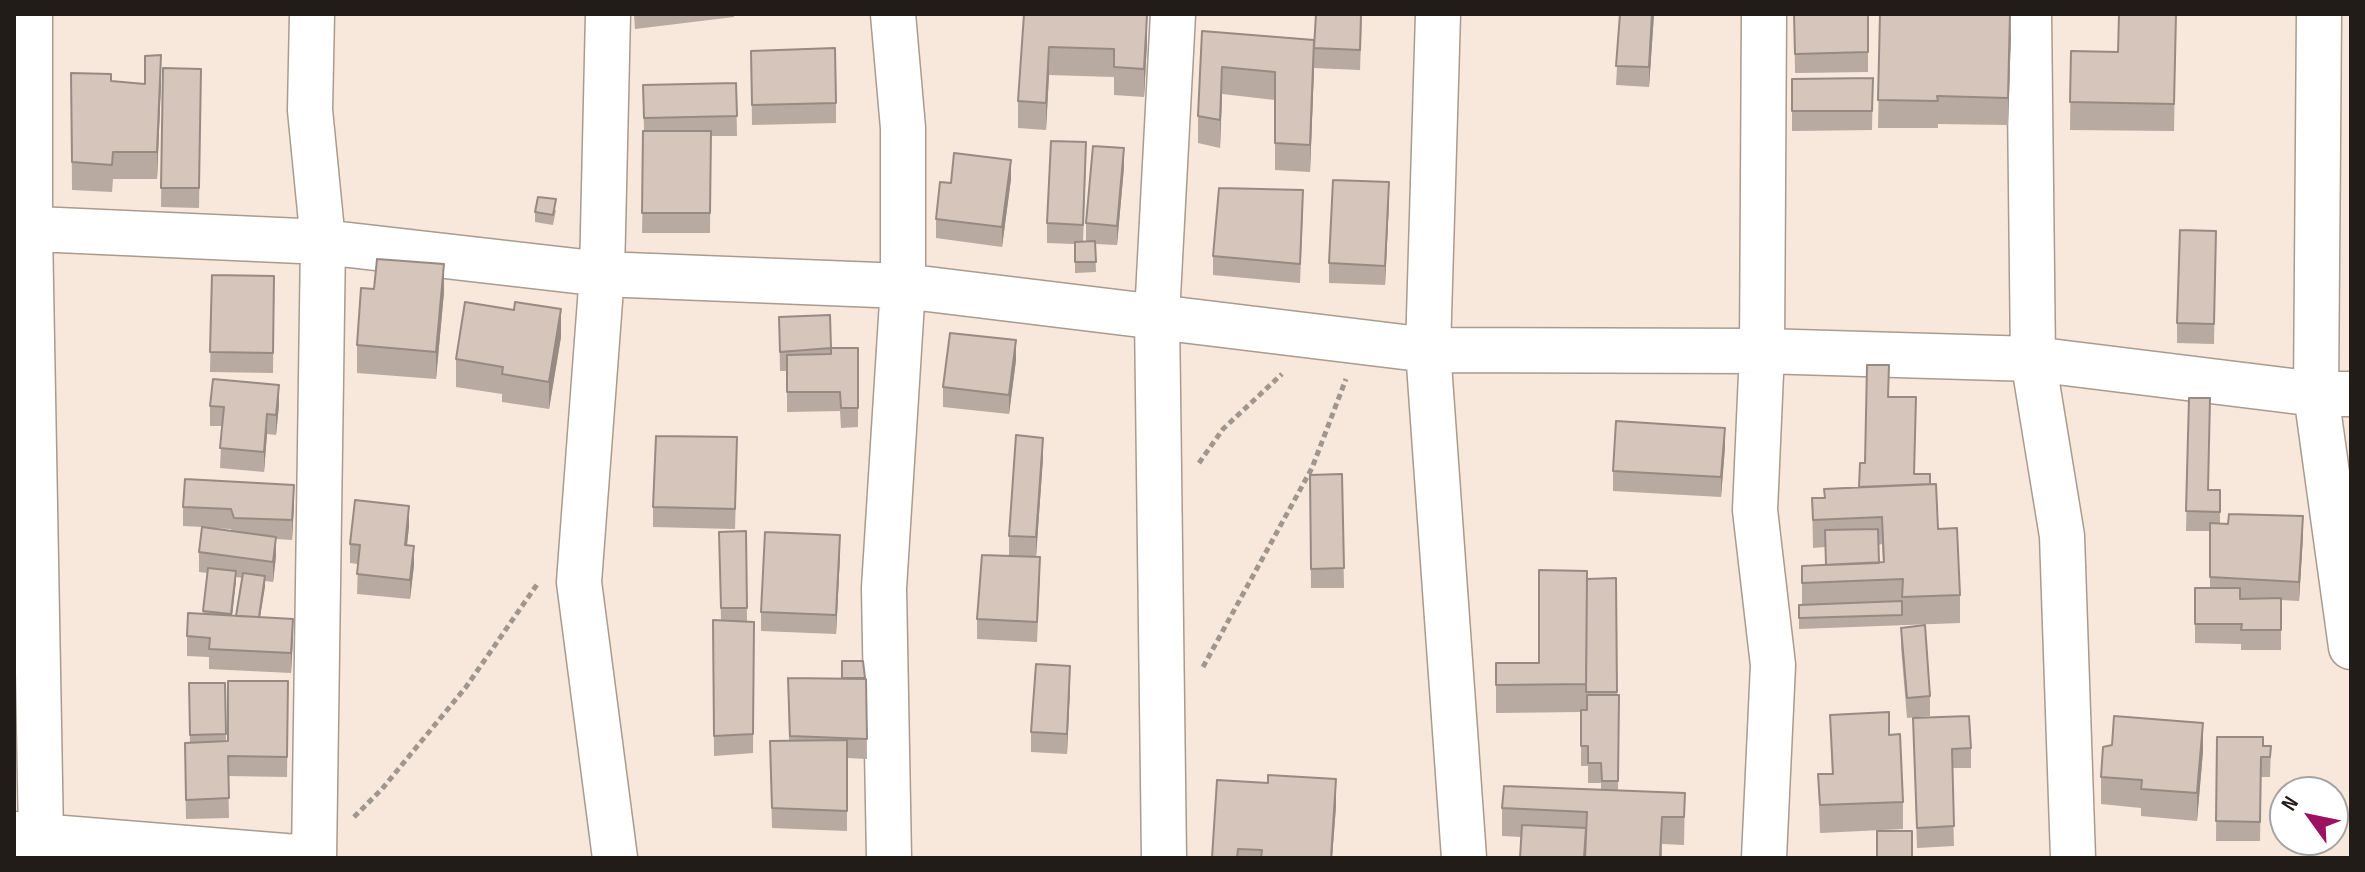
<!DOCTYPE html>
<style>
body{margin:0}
#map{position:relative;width:2365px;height:872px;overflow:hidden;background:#f7e8db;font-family:"Sofia Sans Condensed",sans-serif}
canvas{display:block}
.frame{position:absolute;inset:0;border:16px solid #211c18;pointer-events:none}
.north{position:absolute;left:2269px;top:776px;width:80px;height:80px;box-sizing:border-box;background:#fff;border:2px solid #a6a4a3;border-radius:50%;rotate:303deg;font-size:22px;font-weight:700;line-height:32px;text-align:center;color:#211c18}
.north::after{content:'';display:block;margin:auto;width:28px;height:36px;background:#9c1160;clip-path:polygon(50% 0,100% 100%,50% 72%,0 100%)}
</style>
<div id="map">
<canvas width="2365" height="872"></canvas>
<div class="frame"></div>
<div class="north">N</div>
</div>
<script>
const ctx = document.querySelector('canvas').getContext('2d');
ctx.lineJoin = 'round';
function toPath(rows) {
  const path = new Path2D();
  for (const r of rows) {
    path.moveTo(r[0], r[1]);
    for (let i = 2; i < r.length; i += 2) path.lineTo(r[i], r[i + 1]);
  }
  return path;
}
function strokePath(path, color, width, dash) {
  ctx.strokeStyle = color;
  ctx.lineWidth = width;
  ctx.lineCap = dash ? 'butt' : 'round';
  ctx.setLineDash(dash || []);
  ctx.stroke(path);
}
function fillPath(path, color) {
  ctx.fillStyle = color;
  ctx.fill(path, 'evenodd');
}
const path = toPath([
 [1199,463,1223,429,1282,374],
 [1203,667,1312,468,1346,379],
 [354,817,382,789,466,687,538,583]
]);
const minor = toPath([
 [30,14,30,230,41,836],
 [312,14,310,110,323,242,314,858],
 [608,14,602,274,579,582,615,858],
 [1438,14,1428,350,1464,858],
 [2029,14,2033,359,2062,536,2073,858],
 [2319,14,2316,394,2351,647],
 [14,228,323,242,602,274,903,286,1428,350,1762,351,2033,359,2316,394,2351,394],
 [14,834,309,858],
 [889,858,884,588,903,286,903,128,893,14],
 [1164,858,1157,315,1173,14],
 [1764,858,1773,665,1755,510,1762,351,1764,14]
]);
const wall = toPath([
 [634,14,734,14,734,17,635,29],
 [1024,14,1147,43,1144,97,1114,95,1114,77,1049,75,1046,130,1018,128,1018,101],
 [1362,14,1360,70,1314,68,1310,172,1275,170,1275,100,1222,94,1220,148,1198,143,1198,116,1202,31,1314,40],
 [1620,14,1654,14,1649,87,1616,85],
 [1794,14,1868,14,1868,72,1795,73],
 [1880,14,2011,33,2008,125,1938,124,1938,128,1878,128],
 [2176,14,2174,131,2070,130,2071,51,2118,52],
 [751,51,836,103,836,123,752,125],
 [163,68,201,69,199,208,161,207],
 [71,73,111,81,145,84,161,83,157,179,113,179,112,192,72,190],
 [1873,78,1872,130,1792,131,1792,79],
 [736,83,737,136,711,136,710,233,642,233,644,131,643,85],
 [1086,162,1083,242,1086,242,1086,223,1124,167,1117,245,1095,244,1096,272,1075,273,1075,244,1047,243,1047,223],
 [1011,179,1002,247,936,238,936,219,951,183],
 [1389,202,1385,285,1329,283,1329,263],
 [556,210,553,225,535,222,535,212],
 [1303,210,1300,283,1213,275,1213,256],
 [2216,231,2214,344,2177,343,2177,323],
 [212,275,274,276,273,373,210,372],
 [444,292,436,379,357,373,357,345],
 [779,317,831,348,858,348,858,427,841,428,840,411,787,412,787,371,780,371],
 [561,337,549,409,502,402,502,394,456,387,456,359],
 [1016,360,1009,414,943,407,943,387],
 [1889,397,1915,474,1930,484,1938,529,1960,595,1960,623,1799,629,1799,605,1802,605,1802,566,1825,565,1825,547,1813,548,1812,498,1824,498,1824,489,1859,487,1865,463],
 [1882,544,1883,562,1879,563,1878,545],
 [2189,398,2209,490,2220,490,2220,524,2303,536,2299,601,2281,600,2281,650,2241,650,2241,644,2195,643,2195,588,2210,588,2210,531,2186,531],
 [279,405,276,435,267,434,264,472,220,468,222,426,210,426,210,406],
 [1725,447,1721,497,1613,491,1613,471],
 [737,457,735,529,653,527,653,507],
 [1043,458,1036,557,1040,576,1037,642,977,639,977,619,1009,556,1009,536],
 [1342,474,1344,588,1311,588,1310,475],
 [294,504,292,540,276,539,276,556,273,582,265,581,260,617,293,638,291,673,209,669,209,657,187,656,187,636,203,614,208,573,199,572,199,552,202,527,183,526,183,507],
 [209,528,231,529,232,531],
 [236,577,243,578,236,616,232,616],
 [409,526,407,545,414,565,410,599,357,594,358,564,350,563,350,544],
 [746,531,747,622,754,622,753,753,714,756,713,620,721,620,719,532],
 [840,555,836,634,761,631,761,612],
 [1616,578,1617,695,1619,695,1618,791,1685,793,1684,845,1662,844,1662,858,1520,858,1521,837,1502,836,1502,808,1601,790,1601,783,1588,783,1588,766,1581,766,1581,712,1496,713,1496,663,1539,663,1587,579],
 [1901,628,1930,696,1930,716,1907,718,1901,647],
 [788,678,866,679,867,759,847,758,847,831,772,828,770,741,789,741],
 [288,681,287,777,228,776,229,818,186,819,185,763,190,743,189,683,225,683,226,741,228,741],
 [1070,686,1067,754,1031,752,1031,732],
 [1830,715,1889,735,1903,802,1903,829,1820,833,1818,774,1832,774],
 [1913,718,1971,748,1971,768,1952,768,1954,846,1917,848],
 [2217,737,2263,746,2271,746,2270,777,2261,777,2260,841,2216,841],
 [2203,751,2197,821,2141,816,2141,808,2101,804,2101,777],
 [1336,806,1332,858,1212,858]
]);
const shadedWall = toPath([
 [1652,14,1654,14,1649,87,1649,67],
 [2011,14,2011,33,2008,125,2008,98],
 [1147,15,1147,43,1144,97,1144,69],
 [1314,40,1314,68,1310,172,1310,145],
 [1049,47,1049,75,1046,130,1046,103],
 [161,55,161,83,157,179,157,152],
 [1222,67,1222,94,1220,148,1220,120],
 [1124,148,1124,167,1117,245,1117,226],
 [1011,160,1011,179,1002,247,1002,227],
 [1389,182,1389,202,1385,285,1385,266],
 [444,264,444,292,436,379,436,352],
 [561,309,561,337,549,409,549,382],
 [1016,340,1016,360,1009,414,1009,395],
 [279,385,279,405,276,435,276,415],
 [267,414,267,434,264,472,264,452],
 [1725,428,1725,447,1721,497,1721,477],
 [1043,438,1043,458,1036,557,1036,537],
 [294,485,294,504,292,540,292,520],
 [409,506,409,526,405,564,405,545],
 [2303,516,2303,536,2299,601,2299,582],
 [840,535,840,555,836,634,836,615],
 [276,537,276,556,273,582,273,562],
 [414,546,414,565,410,599,410,580],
 [236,571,236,582,231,624,231,614],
 [265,576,265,587,258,629,258,619],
 [293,619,293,638,291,673,291,653],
 [1070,666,1070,686,1067,754,1067,734],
 [2203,723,2203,751,2197,821,2197,793],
 [1336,779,1336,806,1332,858,1331,858]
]);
const building = toPath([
 [1024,14,1147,15,1144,69,1114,67,1114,49,1049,47,1046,103,1018,101,1024,14],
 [1316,14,1361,14,1360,50,1314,48,1316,14],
 [1620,14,1652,14,1649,67,1616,66,1620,14],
 [1794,14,1868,14,1868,52,1795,54,1794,14],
 [1880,14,2010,14,2008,98,1937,96,1938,101,1878,100,1880,14],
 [2119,14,2176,14,2174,104,2070,102,2071,51,2118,52,2119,14],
 [1202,31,1314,40,1310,145,1275,143,1275,72,1222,67,1220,120,1198,116,1202,31],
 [835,48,836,103,752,105,751,51,835,48],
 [161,55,157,152,113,152,112,165,72,162,71,73,111,74,111,81,145,84,145,56,161,55],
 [163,68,201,69,199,188,161,188,163,68],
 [1873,78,1872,111,1792,111,1792,79,1873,78],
 [736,83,737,116,644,118,643,85,736,83],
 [643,131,711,131,710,213,642,213,643,131],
 [1051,141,1086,142,1083,225,1047,223,1051,141],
 [1093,146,1124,148,1117,226,1086,223,1093,146],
 [954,153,1011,160,1002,227,936,219,940,182,951,183,954,153],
 [1333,180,1389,182,1385,266,1329,263,1333,180],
 [1219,188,1303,190,1300,264,1213,256,1219,188],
 [538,197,556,199,553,215,535,212,538,197],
 [2180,230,2216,231,2214,324,2177,323,2180,230],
 [1095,241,1096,262,1075,262,1075,242,1095,241],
 [377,259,444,264,436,352,357,345,361,288,374,289,377,259],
 [212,275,274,276,273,353,210,352,212,275],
 [465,302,514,310,515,302,561,309,549,382,502,374,503,367,456,359,465,302],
 [830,315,831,348,780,352,779,317,830,315],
 [950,333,1016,340,1009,395,943,387,950,333],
 [831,348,858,348,858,408,841,408,840,392,787,392,787,355,831,354,831,348],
 [1867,365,1889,365,1888,397,1916,397,1914,474,1930,474,1930,484,1859,487,1860,463,1865,463,1867,365],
 [213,379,279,385,276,415,267,414,264,452,220,448,224,407,210,406,213,379],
 [2189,398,2210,398,2208,490,2220,490,2220,512,2186,511,2189,398],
 [1616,421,1725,428,1721,477,1613,471,1616,421],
 [1016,435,1043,438,1036,537,1009,536,1016,435],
 [656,436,737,437,735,509,653,507,656,436],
 [1342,474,1344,568,1311,569,1310,475,1342,474],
 [185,479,294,485,292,520,234,518,231,509,183,507,185,479],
 [1936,484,1938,529,1957,528,1960,595,1902,597,1903,579,1802,583,1802,566,1884,562,1882,517,1813,520,1812,498,1825,498,1824,489,1936,484],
 [355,500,409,506,405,545,414,546,410,580,357,574,360,545,350,544,355,500],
 [2229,514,2303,516,2299,582,2210,577,2210,523,2228,524,2229,514],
 [202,527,276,537,273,562,199,552,202,527],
 [1878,529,1879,563,1826,565,1825,530,1878,529],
 [746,531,747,608,721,608,719,532,746,531],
 [765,532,840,535,836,615,761,612,765,532],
 [982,555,1040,557,1037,622,977,619,982,555],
 [208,568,236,571,231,614,203,611,208,568],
 [1539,570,1587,571,1586,684,1496,685,1496,663,1539,663,1539,570],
 [243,573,265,576,259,617,236,616,243,573],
 [1616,578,1617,692,1586,692,1587,579,1616,578],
 [2195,588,2240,588,2240,599,2281,598,2281,630,2241,630,2242,624,2195,624,2195,588],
 [1902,601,1902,615,1799,618,1799,605,1902,601],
 [188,613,293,619,291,653,209,649,210,638,187,636,188,613],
 [713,620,754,622,753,734,714,736,713,620],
 [1925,625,1930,696,1907,698,1901,628,1925,625],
 [842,661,863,661,865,678,842,678,842,661],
 [1036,664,1070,666,1067,734,1031,732,1036,664],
 [788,678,866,679,867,739,790,736,788,678],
 [228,681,288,681,287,757,228,756,229,798,186,800,185,743,228,741,228,681],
 [189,683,225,683,226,734,190,735,189,683],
 [1587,695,1619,695,1618,781,1602,781,1601,763,1588,763,1588,746,1581,746,1581,710,1587,710,1587,695],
 [1889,712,1889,735,1900,734,1903,802,1820,805,1818,774,1833,774,1830,715,1889,712],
 [1969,716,1971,748,1952,749,1954,826,1917,828,1913,718,1969,716],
 [2114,716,2203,723,2197,793,2141,789,2142,780,2101,777,2103,747,2112,745,2114,716],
 [2217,737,2263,737,2263,746,2271,746,2270,757,2261,757,2260,822,2216,821,2217,737],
 [847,740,847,811,772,808,770,741,847,740],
 [1268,775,1336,779,1331,858,1261,858,1262,850,1238,849,1237,858,1212,858,1217,780,1268,783,1268,775],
 [1504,786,1685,793,1684,817,1662,817,1660,858,1585,858,1587,812,1502,808,1504,786],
 [1522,825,1586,828,1584,858,1520,858,1522,825],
 [1877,831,1912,831,1912,858,1877,858,1877,831]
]);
strokePath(minor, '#a99b8f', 47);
strokePath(path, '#a1968d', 5, [6, 4]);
strokePath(minor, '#fff', 44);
fillPath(wall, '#b8a9a1');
fillPath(shadedWall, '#968a83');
fillPath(building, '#d6c5bb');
strokePath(building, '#968a83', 2);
</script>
